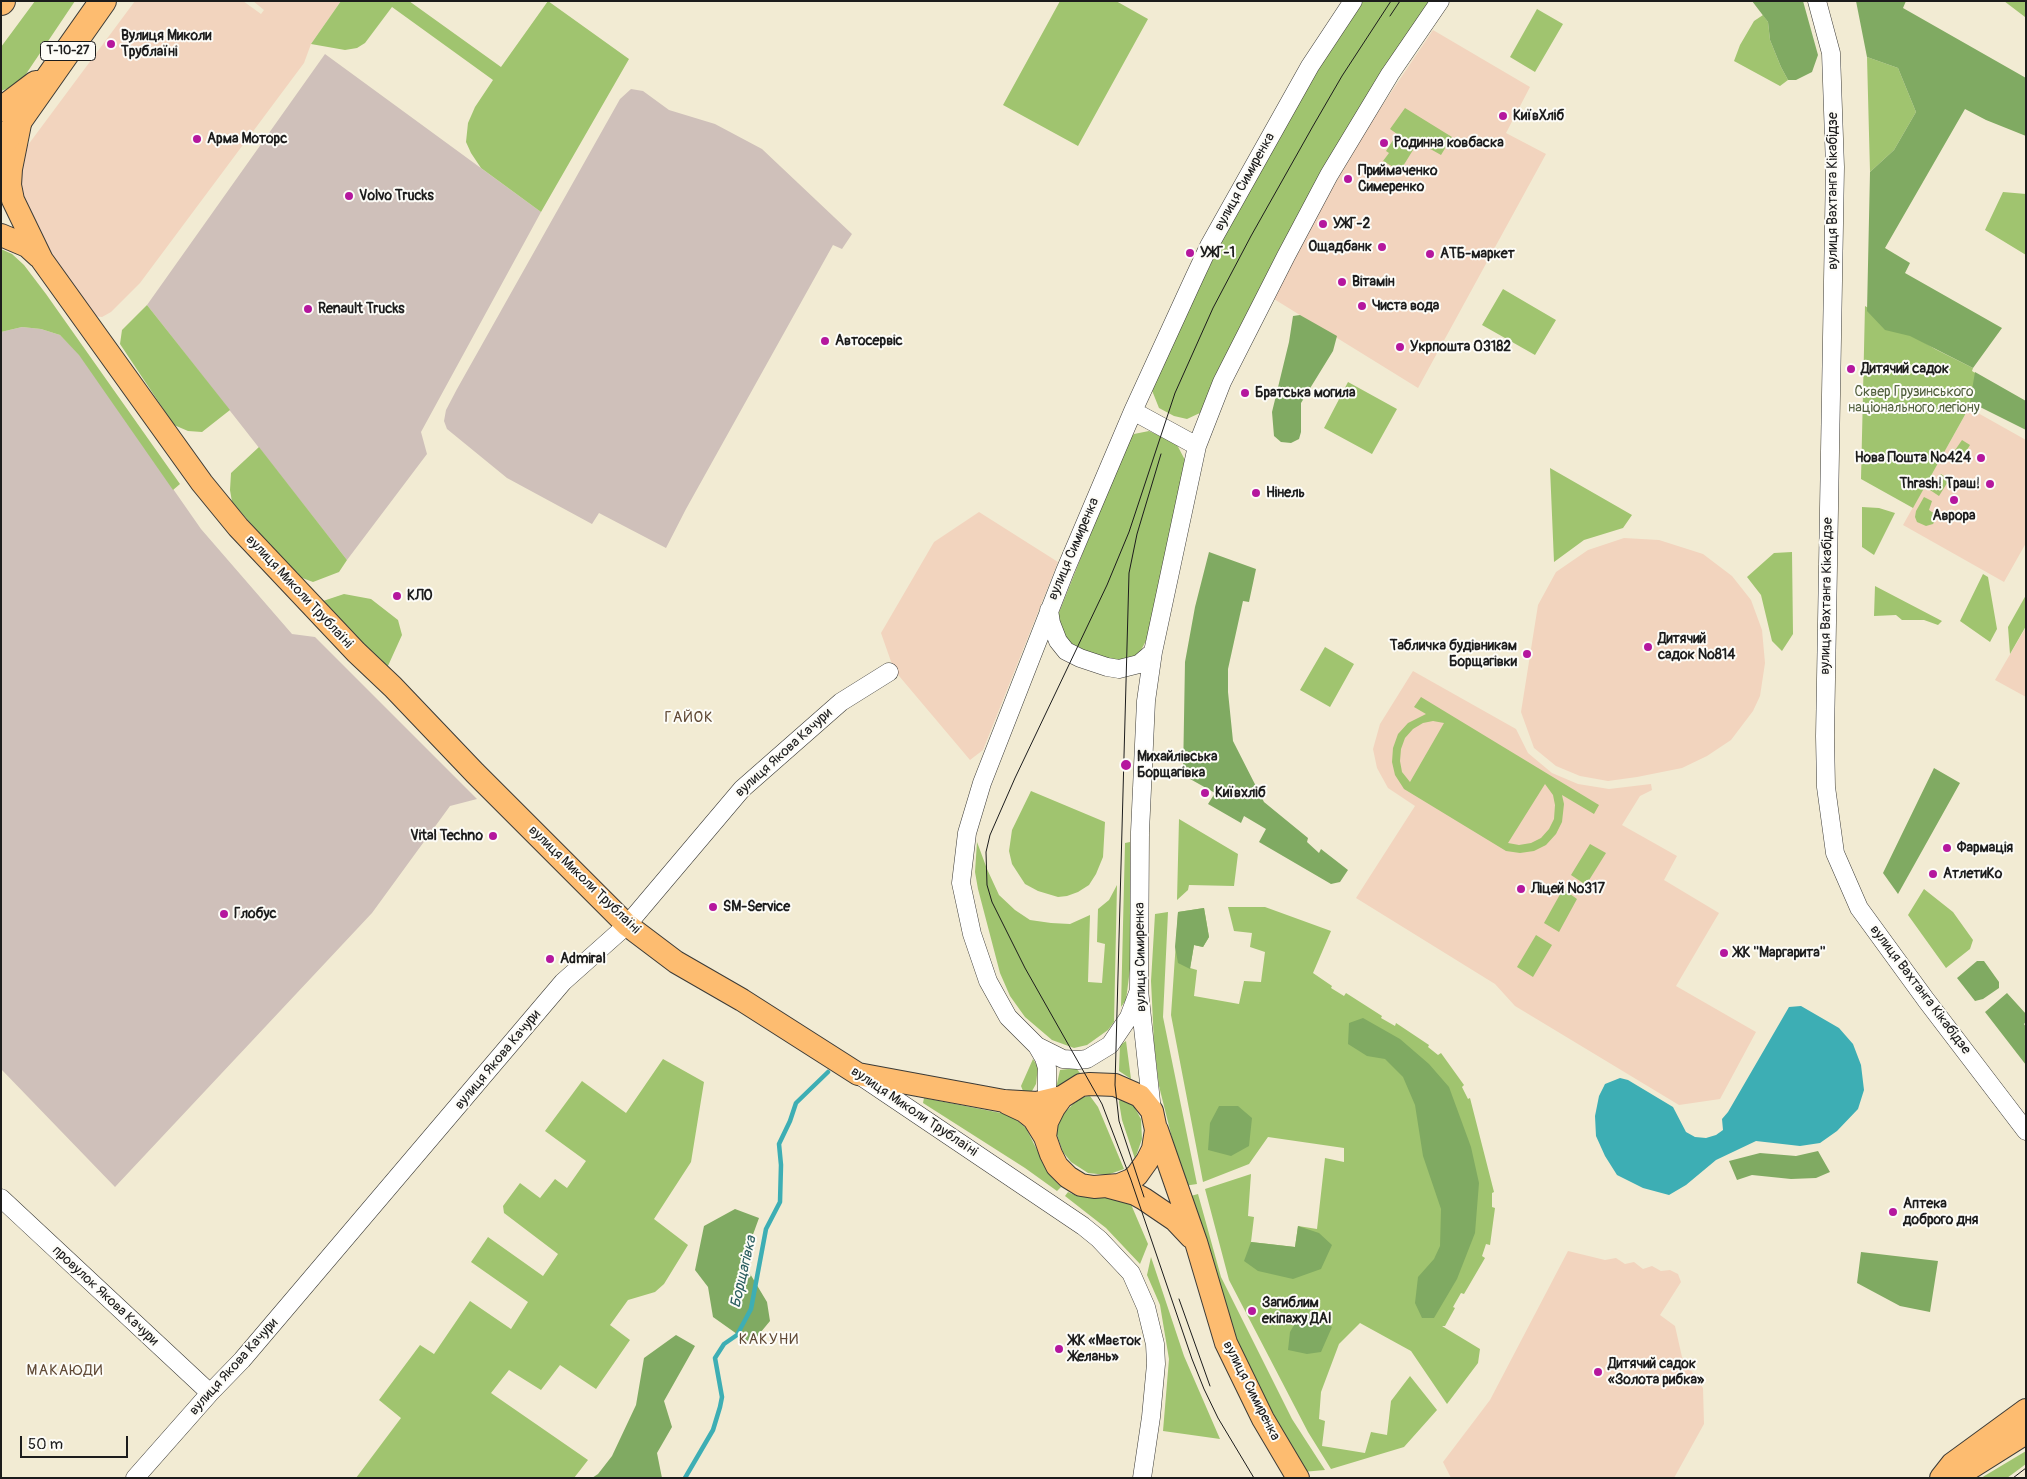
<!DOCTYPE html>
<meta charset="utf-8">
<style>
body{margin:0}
#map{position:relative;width:2027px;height:1479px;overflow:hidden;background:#f2ebd3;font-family:Pangolin,sans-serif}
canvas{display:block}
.frame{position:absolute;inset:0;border:2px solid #1c1c1c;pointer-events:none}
.scale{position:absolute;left:20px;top:1436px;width:108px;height:22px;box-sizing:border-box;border:2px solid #1c1c1c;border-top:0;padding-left:6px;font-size:15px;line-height:18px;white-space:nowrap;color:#1c1c1c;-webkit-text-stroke:4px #fdfcf7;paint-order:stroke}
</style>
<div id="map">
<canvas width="2027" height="1479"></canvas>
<div class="frame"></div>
<div class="scale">50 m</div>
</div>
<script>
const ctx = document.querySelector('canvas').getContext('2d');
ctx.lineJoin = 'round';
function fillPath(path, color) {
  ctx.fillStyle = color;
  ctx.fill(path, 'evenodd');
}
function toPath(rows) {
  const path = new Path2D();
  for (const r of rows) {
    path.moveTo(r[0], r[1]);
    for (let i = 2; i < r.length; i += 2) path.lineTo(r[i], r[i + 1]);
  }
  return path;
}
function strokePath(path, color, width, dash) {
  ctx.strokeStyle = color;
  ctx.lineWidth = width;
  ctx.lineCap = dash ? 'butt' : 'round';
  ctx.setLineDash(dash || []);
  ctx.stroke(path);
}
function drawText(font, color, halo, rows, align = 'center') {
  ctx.font = font + ' Pangolin,sans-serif';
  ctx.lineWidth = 4;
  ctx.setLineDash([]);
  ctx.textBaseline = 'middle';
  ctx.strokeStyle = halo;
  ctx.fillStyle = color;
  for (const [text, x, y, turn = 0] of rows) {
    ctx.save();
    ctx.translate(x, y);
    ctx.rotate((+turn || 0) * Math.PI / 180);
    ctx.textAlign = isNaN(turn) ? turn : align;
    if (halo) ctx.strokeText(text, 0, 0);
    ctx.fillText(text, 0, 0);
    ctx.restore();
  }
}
const built = toPath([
 [135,1,243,1,261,14,264,10,253,1,341,1,311,44,304,63,140,283,111,312,102,317,93,316,24,218,19,164,28,145],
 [1433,30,1530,87,1506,133,1546,154,1418,388,1274,299,1318,212,1373,119],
 [1969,408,2026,440,2026,543,2004,582,1903,525],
 [979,512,1058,562,983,750,970,760,894,670,881,633,934,542],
 [1624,538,1659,540,1703,554,1732,576,1751,600,1762,630,1765,663,1760,696,1753,711,1731,740,1707,756,1682,768,1637,777,1608,781,1580,776,1556,766,1534,748,1521,712,1538,605,1556,572,1588,550],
 [2026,627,2026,697,1995,680],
 [1413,671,1516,729,1528,753,1552,773,1578,784,1609,789,1651,784,1652,790,1640,796,1622,825,1677,856,1664,880,1719,913,1676,986,1756,1032,1720,1099,1679,1105,1515,1006,1495,984,1356,898,1415,806,1388,788,1377,768,1373,749,1380,724],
 [1568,1251,1605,1260,1616,1258,1625,1264,1634,1262,1643,1269,1652,1266,1661,1271,1670,1270,1678,1274,1681,1282,1660,1315,1675,1326,1682,1357,1703,1388,1704,1424,1674,1478,1451,1478,1443,1462,1490,1400]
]);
const industrial = toPath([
 [325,54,541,212,421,432,427,454,347,560,147,305],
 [631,89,643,91,669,110,715,124,762,149,852,234,842,249,833,245,686,509,666,548,599,513,592,524,507,478,447,429,444,421,446,410,457,389,620,99],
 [22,327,41,329,60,335,79,354,201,529,292,634,315,637,477,799,450,806,372,913,115,1187,1,1069,1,332]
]);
const green = toPath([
 [35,1,75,1,22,80,12,87,1,91,1,47],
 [341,1,409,1,501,67,548,1,629,59,541,212,481,168,471,153,466,142,468,123,475,107,493,80,392,7,365,43,357,48,345,50,311,44],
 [1060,1,1116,1,1148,19,1078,146,1003,105],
 [1361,1,1430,1,1325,165,1269,271,1202,412,1187,419,1174,416,1159,408,1151,388,1225,234,1294,107],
 [2004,1,2026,1,2025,17],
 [1537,9,1563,24,1535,72,1510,57],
 [1763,15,1768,22,1770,40,1781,67,1788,80,1780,86,1734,61,1740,45,1754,21],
 [1867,57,1898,68,1916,112,1894,150,1870,172],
 [1405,108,1452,137,1441,155,1418,142,1400,171,1383,161,1389,153,1386,151,1397,134,1390,129],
 [2003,192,2026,194,2026,255,1985,230],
 [1,249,12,254,24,265,46,294,180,484,173,490,79,355,60,335,41,329,22,327,1,332],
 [1503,289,1556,320,1535,355,1482,325],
 [147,305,230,410,202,432,188,431,174,425,120,344,122,330],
 [1865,306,1935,349,1973,368,1972,371,1985,379,1913,508,1861,479],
 [1348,382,1397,409,1372,454,1324,428],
 [1149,431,1176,443,1185,460,1147,639,1139,654,1127,659,1109,662,1076,648,1059,631,1058,615,1128,440,1134,434],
 [1962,440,1970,445,1960,461,1951,456],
 [259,447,347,560,339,572,313,582,297,576,232,502,230,490,231,473],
 [1550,468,1632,515,1623,528,1584,540,1554,562],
 [1941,474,1949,480,1939,496,1930,490],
 [1924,497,1932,501,1929,510,1938,516,1933,524,1926,526,1917,522,1915,517,1916,511],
 [1862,507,1879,508,1895,513,1874,555,1862,547],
 [1792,552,1793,634,1782,651,1772,641,1761,595,1747,577,1774,553],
 [1983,574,1988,577,1997,629,1990,642,1960,621],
 [1875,586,1942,621,1938,625,1924,620,1902,620,1896,615,1874,616],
 [344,594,371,599,398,620,402,635,387,668,317,603],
 [2026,595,2026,626,2010,654,2008,627],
 [1325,647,1354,664,1330,707,1300,690],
 [1421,697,1599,805,1594,814,1562,795,1564,804,1562,822,1556,834,1546,845,1534,851,1520,853,1506,851,1404,789,1395,775,1392,762,1393,748,1398,734,1408,723,1426,714,1414,707],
 [1433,721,1444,723,1410,782,1402,772,1400,761,1401,749,1405,738,1413,729,1423,723],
 [1545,784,1553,795,1555,805,1554,819,1549,829,1541,838,1531,843,1519,845,1508,843],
 [1031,791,1105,822,1103,857,1096,874,1089,885,1078,892,1067,896,1058,897,1038,891,1025,884,1012,864,1009,851,1012,830],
 [1179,819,1238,854,1234,886,1189,885,1188,890,1177,900],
 [977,842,987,869,999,895,1015,910,1030,920,1051,923,1070,924,1090,915,1088,982,1102,983,1105,944,1097,942,1098,909,1109,900,1117,885,1114,1022,1108,1030,1087,1045,1074,1048,1052,1040,1025,1017,1010,996,1000,973,978,889,975,872],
 [1130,842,1130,969,1126,1000,1121,1007,1125,843],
 [1590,844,1606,853,1586,885,1571,875],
 [1563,889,1577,899,1559,932,1544,923],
 [1924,889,1953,912,1973,940,1970,949,1946,968,1908,915],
 [1228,907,1265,907,1331,931,1313,973,1332,986,1331,988,1344,996,1346,993,1382,1016,1381,1018,1395,1026,1396,1023,1429,1045,1428,1047,1438,1055,1441,1053,1464,1085,1462,1087,1468,1099,1470,1098,1494,1192,1492,1193,1492,1207,1495,1208,1490,1245,1486,1244,1482,1256,1485,1258,1464,1294,1461,1293,1453,1307,1455,1308,1445,1326,1442,1326,1480,1349,1478,1363,1447,1404,1411,1351,1360,1323,1339,1344,1321,1392,1319,1419,1325,1421,1322,1446,1365,1453,1371,1432,1387,1435,1391,1401,1410,1376,1437,1410,1404,1447,1331,1469,1308,1432,1229,1280,1205,1189,1251,1174,1248,1216,1254,1217,1251,1242,1295,1247,1298,1226,1317,1229,1325,1158,1344,1162,1344,1148,1268,1137,1249,1164,1203,1182,1171,1015,1178,912,1204,908,1209,937,1203,947,1194,945,1190,968,1197,970,1194,996,1239,1004,1244,981,1261,982,1265,952,1250,947,1252,933,1234,931],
 [1168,912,1163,1017,1197,1184,1184,1186,1159,1086,1154,1043,1151,981,1155,914],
 [1536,935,1552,945,1533,977,1517,967],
 [1126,1041,1131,1079,1119,1071,1120,1045],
 [663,1059,704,1082,691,1162,654,1219,688,1245,664,1284,655,1292,628,1300,610,1325,630,1340,596,1389,560,1365,541,1390,509,1370,491,1393,588,1460,574,1478,356,1478,401,1418,379,1400,420,1345,434,1354,470,1301,511,1329,528,1302,471,1262,488,1237,543,1276,558,1254,504,1213,503,1206,520,1183,540,1198,555,1179,567,1188,586,1161,545,1131,582,1081,626,1113],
 [1033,1059,1038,1067,1036,1084,1032,1091,1023,1091,1021,1086],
 [1076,1068,1080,1073,1056,1088,1060,1070],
 [1090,1096,1098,1107,1124,1169,1107,1175,1088,1173,1071,1162,1063,1152,1056,1132,1061,1117,1073,1104,1083,1097],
 [1120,1097,1131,1101,1141,1119,1142,1139,1135,1159,1122,1120,1119,1102],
 [924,1098,1001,1113,1014,1118,1026,1128,1049,1174,1061,1187,1057,1191,1025,1168,923,1103],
 [1068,1192,1077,1196,1114,1197,1130,1202,1148,1244,1140,1264,1106,1228,1065,1196],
 [1198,1194,1221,1277,1292,1419,1325,1470,1302,1472,1235,1347,1187,1197],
 [1151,1257,1184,1356,1220,1439,1163,1431,1169,1359,1160,1305,1147,1275],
 [2026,1451,2026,1464,2007,1478,1981,1478]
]);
const forest = toPath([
 [1752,1,1803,1,1818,55,1812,72,1796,80,1788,80,1781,67,1770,40,1768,22],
 [1856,1,1906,1,1903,8,2026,78,2026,136,1986,120,1965,109,1885,248,1910,263,1905,273,2002,328,1973,368,1910,336,1885,330,1867,311,1870,172,1894,150,1916,112,1898,68,1867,57],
 [1300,315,1337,336,1333,351,1301,403,1301,432,1299,439,1291,443,1281,442,1274,436,1272,412,1289,342,1293,316],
 [1975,372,2026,401,2026,430,1970,402],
 [1209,552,1256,569,1249,602,1243,601,1228,669,1228,692,1233,741,1264,802,1308,838,1307,842,1319,853,1321,849,1348,870,1340,882,1331,884,1259,842,1266,829,1244,816,1241,823,1208,804,1215,793,1183,775,1185,662,1195,607],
 [1934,768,1960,783,1898,894,1883,873],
 [1204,908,1209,937,1203,947,1194,945,1190,969,1178,963,1175,947,1178,912],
 [1977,961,1984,961,1999,982,1999,988,1983,999,1975,1001,1957,978],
 [2007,993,2026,1014,2026,1022,2024,1024,2026,1027,2026,1065,1985,1012],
 [1363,1018,1400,1039,1429,1064,1449,1087,1471,1147,1479,1183,1475,1233,1457,1279,1434,1318,1422,1318,1415,1303,1418,1277,1434,1259,1440,1246,1441,1209,1423,1156,1415,1105,1403,1077,1385,1059,1367,1056,1348,1044,1349,1023],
 [1219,1106,1238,1106,1252,1118,1249,1146,1231,1156,1208,1150,1210,1123],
 [1818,1151,1830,1172,1816,1178,1791,1179,1752,1175,1737,1180,1729,1161,1760,1153,1796,1156],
 [735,1209,759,1218,743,1262,767,1302,770,1321,751,1344,713,1317,708,1287,695,1270,704,1226],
 [1298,1226,1319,1233,1332,1245,1321,1269,1293,1279,1258,1271,1244,1261,1251,1242,1295,1247],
 [1861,1252,1938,1261,1930,1312,1900,1306,1857,1283],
 [1300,1315,1319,1315,1332,1327,1321,1352,1307,1354,1288,1350,1290,1332],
 [676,1335,695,1346,664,1401,672,1427,657,1453,662,1478,592,1478,598,1474,612,1456,636,1405,644,1358]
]);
const water = toPath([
 [1801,1006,1839,1028,1853,1044,1861,1065,1864,1090,1858,1109,1837,1131,1820,1143,1800,1146,1756,1141,1716,1160,1686,1185,1669,1195,1643,1188,1617,1175,1605,1156,1596,1136,1595,1116,1599,1096,1605,1084,1620,1078,1628,1080,1673,1107,1686,1132,1695,1137,1706,1138,1716,1135,1723,1130,1722,1119,1728,1112,1789,1007]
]);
const stream = toPath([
 [685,1478,713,1430,720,1407,722,1397,715,1358,724,1344,737,1335,751,1309,766,1229,780,1202,781,1165,779,1144,790,1121,796,1103,828,1072]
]);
const minor = toPath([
 [1817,1,1831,53,1835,167,1825,736,1826,787,1835,853,1859,908,1926,1000,2026,1131],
 [1133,411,1197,446],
 [1049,610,1051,623,1058,641,1066,651,1080,658,1107,667,1119,669,1139,664,1153,652],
 [1037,1046,1063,1059,1078,1060,1087,1059,1110,1045,1129,1017,1138,993],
 [862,1077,1083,1226,1099,1239,1131,1273,1146,1307,1155,1344,1156,1364,1151,1417,1142,1478],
 [1152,1111,1139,990,1140,832,1146,701,1153,652,1197,446,1222,382,1286,256,1329,175,1390,74,1440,1],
 [1047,1112,1047,1068,1044,1058,1037,1046,1008,1017,988,981,972,934,961,883,967,833,982,783,1065,571,1133,411,1194,278,1209,246,1310,66,1353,1],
 [1,1198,210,1393],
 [135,1478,210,1393,242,1360,563,982,627,925,742,789,841,702,889,672]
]);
const major = toPath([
 [21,119,11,169,10,185,13,200,42,260,202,483,238,527,356,652,393,687,475,773,627,925,676,962,742,1000,858,1074,1004,1101,1037,1103,1062,1097],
 [1,235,27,246,39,257],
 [1007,1103,1024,1111,1034,1119,1045,1137,1051,1154,1057,1166,1068,1177,1081,1185,1094,1187,1119,1185,1131,1180,1137,1175,1147,1161,1153,1149,1156,1130,1152,1111,1140,1096,1115,1085,1090,1084,1081,1085,1062,1097,1054,1108,1047,1122,1045,1137],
 [1157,1130,1196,1242,1226,1343,1263,1419,1298,1478],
 [1109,1187,1135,1194,1144,1199,1175,1220,1191,1237],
 [1956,1477,2026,1433],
 [1941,1478,1952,1464,1963,1456,2026,1410]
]);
const highway = toPath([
 [1,2,2,1],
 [1,108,7,106,36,84],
 [1,146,103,1]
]);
const tram = toPath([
 [1390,16,1400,1],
 [1144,1197,1119,1121,1115,1085,1129,573,1137,534,1161,454],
 [1179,1299,1210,1386],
 [1254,1478,1218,1418,1204,1389,1192,1359,1131,1180,1102,1104,1025,968,992,902,987,885,986,852,990,835,1015,778,1107,585,1129,532,1175,393,1213,308,1251,236,1313,126,1342,76,1391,1],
 [2013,1478,2026,1468]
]);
const markers = [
 [111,44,5,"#b5179e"],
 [1503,116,5,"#b5179e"],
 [197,139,5,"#b5179e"],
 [1384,143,5,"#b5179e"],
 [1348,179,5,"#b5179e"],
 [349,196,5,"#b5179e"],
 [1323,224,5,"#b5179e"],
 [1382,247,5,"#b5179e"],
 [1190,253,5,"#b5179e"],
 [1430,254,5,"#b5179e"],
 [1342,282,5,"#b5179e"],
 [1362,306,5,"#b5179e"],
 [308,309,5,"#b5179e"],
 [825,341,5,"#b5179e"],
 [1400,347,5,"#b5179e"],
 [1851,369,5,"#b5179e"],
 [1245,393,5,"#b5179e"],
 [1981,458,5,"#b5179e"],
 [1990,484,5,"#b5179e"],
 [1256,493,5,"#b5179e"],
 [1954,500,5,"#b5179e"],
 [397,596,5,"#b5179e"],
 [1648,647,5,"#b5179e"],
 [1527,654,5,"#b5179e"],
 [1126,765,6,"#b5179e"],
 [1205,793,5,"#b5179e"],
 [493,836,5,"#b5179e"],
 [1947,848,5,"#b5179e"],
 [1933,874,5,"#b5179e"],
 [1521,889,5,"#b5179e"],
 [713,907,5,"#b5179e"],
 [224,914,5,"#b5179e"],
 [1724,953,5,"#b5179e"],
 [550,959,5,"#b5179e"],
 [1893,1212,5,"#b5179e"],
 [1252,1311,5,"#b5179e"],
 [1059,1349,5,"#b5179e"],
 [1598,1372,5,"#b5179e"]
];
const shields = [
 [68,51,55]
];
const shieldNames = [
 ["Т-10-27",68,51]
];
const poiNames = [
 ["Вулиця Миколи",121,36],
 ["Трублаїні",121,52],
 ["КиївХліб",1513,116],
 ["Арма Моторс",207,139],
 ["Родинна ковбаска",1394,143],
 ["Приймаченко",1358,171],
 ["Симеренко",1358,187],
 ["Volvo Trucks",359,196],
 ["УЖГ-2",1333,224],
 ["Ощадбанк",1372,247,"right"],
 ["УЖГ-1",1200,253],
 ["АТБ-маркет",1440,254],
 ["Вітамін",1352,282],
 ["Чиста вода",1372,306],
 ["Renault Trucks",318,309],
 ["Автосервіс",835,341],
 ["Укрпошта 03182",1410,347],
 ["Дитячий садок",1861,369],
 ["Братська могила",1255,393],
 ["Нова Пошта №424",1971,458,"right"],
 ["Thrash! Траш!",1980,484,"right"],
 ["Нінель",1266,493],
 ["Аврора",1954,516,"center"],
 ["КЛО",407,596],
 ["Дитячий",1658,639],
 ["садок №814",1658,655],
 ["Табличка будівникам",1517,646,"right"],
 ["Борщагівки",1517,662,"right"],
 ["Михайлівська",1137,757],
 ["Борщагівка",1137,773],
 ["Київхліб",1215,793],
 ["Vital Techno",483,836,"right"],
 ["Фармація",1957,848],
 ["АтлетиКо",1943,874],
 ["Ліцей №317",1531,889],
 ["SM-Service",723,907],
 ["Глобус",234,914],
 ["ЖК ''Маргарита''",1734,953],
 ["Admiral",560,959],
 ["Аптека",1903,1204],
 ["доброго дня",1903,1220],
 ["Загиблим",1262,1303],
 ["екіпажу ДАІ",1262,1319],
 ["ЖК «Маєток",1069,1341],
 ["Желань»",1069,1357],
 ["Дитячий садок",1608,1364],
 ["«Золота рибка»",1608,1380]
];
const streetNames = [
 ["вулиця Симиренка",1245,182,-61],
 ["вулиця Вахтанга Кікабідзе",1833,191,-90],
 ["вулиця Симиренка",1074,549,-67],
 ["вулиця Миколи Трублаїні",299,592,47],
 ["вулиця Вахтанга Кікабідзе",1827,596,-89],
 ["вулиця Якова Качури",784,753,-42],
 ["вулиця Миколи Трублаїні",584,880,44],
 ["вулиця Симиренка",1141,957,-91],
 ["вулиця Вахтанга Кікабідзе",1920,990,53],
 ["вулиця Якова Качури",498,1060,-50],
 ["вулиця Миколи Трублаїні",914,1112,34],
 ["провулок Якова Качури",105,1296,43],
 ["вулиця Якова Качури",234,1367,-48],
 ["вулиця Симиренка",1251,1391,63]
];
const parkNames = [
 ["Сквер Грузинського",1914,392],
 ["національного легіону",1914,408]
];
const neighbourhoodNames = [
 ["ГАЙОК",689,718],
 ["КАКУНИ",769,1340],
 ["МАКАЮДИ",65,1371]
];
const waterNames = [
 ["Борщагівка",744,1272,-77]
];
fillPath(built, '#f2d4be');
fillPath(industrial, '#cfc0ba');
fillPath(green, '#a0c46f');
fillPath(forest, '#80aa62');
fillPath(water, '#3daeb4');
strokePath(stream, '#3daeb4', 4.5);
strokePath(minor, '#3c3b37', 19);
strokePath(major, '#3c3b37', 24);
strokePath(highway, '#3c3b37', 28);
strokePath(minor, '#fff', 18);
strokePath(major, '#fdbc70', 22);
strokePath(highway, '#fdbc70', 26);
strokePath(tram, '#1c1c1c', 1);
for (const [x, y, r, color] of markers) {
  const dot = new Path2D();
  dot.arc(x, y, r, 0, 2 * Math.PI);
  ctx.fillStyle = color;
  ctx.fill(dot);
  strokePath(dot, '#fdfcf7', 2);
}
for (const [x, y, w] of shields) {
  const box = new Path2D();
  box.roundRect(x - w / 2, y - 9.5, w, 19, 4);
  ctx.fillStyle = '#fdfcf7';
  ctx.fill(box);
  strokePath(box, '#1c1c1c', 1);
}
drawText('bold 12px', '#1c1c1c', null, shieldNames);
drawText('bold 14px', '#1c1c1c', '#fdfcf7', poiNames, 'left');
drawText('14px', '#1c1c1c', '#fdfcf7', streetNames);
drawText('14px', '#515f3d', '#fdfcf7', parkNames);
ctx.letterSpacing = '1px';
drawText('15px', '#5f4834', '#fdfcf7', neighbourhoodNames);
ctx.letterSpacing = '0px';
drawText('italic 15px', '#2b5e60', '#fdfcf7', waterNames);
</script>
